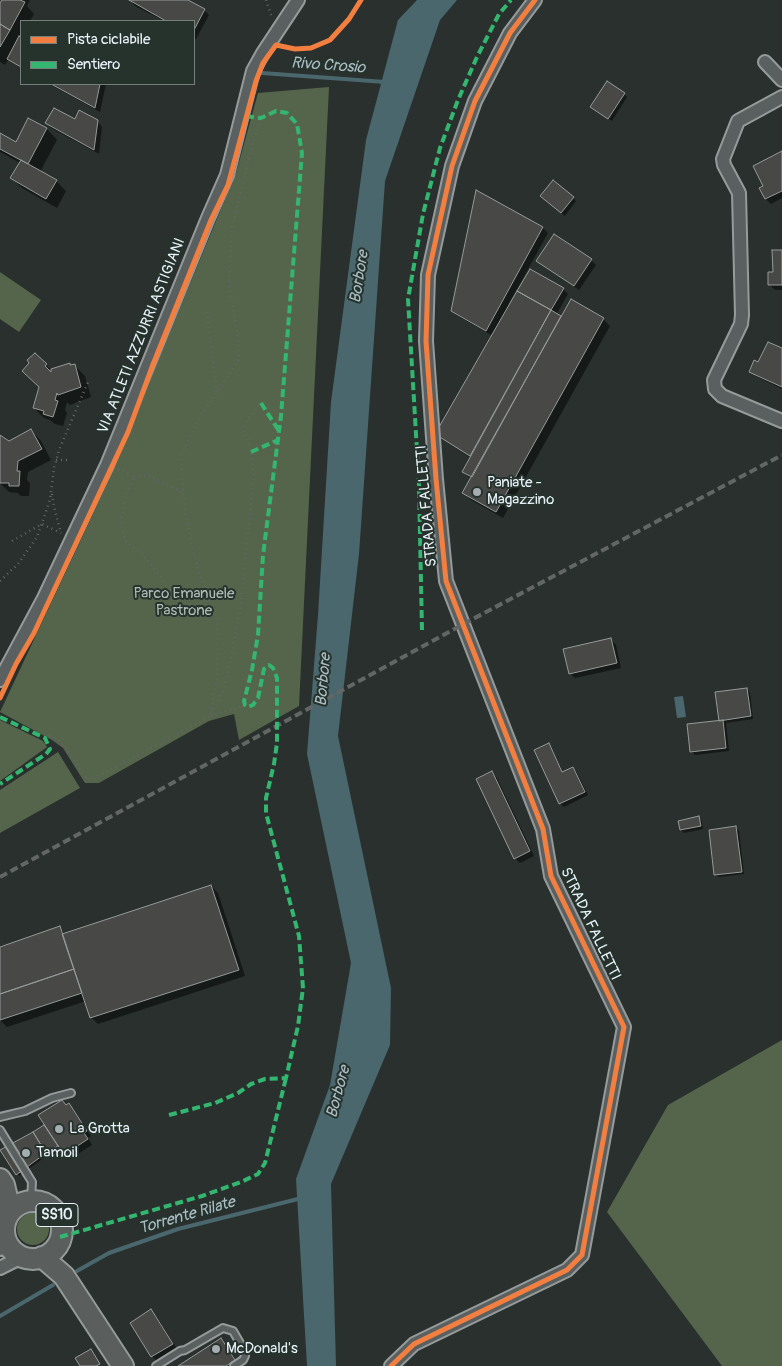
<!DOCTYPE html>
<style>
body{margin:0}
#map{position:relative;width:782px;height:1366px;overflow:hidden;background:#29302d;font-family:Pangolin,sans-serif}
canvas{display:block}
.legend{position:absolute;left:20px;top:20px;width:175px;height:65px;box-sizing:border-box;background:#26332d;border:1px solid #747f7e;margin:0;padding:6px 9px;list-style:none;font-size:15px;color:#e8f1f8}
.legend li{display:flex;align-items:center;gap:10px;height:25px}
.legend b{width:25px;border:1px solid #747f7e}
</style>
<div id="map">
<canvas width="782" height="1366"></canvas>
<ul class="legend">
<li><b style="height:6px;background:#f27e40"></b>Pista ciclabile</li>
<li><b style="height:6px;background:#33b770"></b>Sentiero</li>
</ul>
</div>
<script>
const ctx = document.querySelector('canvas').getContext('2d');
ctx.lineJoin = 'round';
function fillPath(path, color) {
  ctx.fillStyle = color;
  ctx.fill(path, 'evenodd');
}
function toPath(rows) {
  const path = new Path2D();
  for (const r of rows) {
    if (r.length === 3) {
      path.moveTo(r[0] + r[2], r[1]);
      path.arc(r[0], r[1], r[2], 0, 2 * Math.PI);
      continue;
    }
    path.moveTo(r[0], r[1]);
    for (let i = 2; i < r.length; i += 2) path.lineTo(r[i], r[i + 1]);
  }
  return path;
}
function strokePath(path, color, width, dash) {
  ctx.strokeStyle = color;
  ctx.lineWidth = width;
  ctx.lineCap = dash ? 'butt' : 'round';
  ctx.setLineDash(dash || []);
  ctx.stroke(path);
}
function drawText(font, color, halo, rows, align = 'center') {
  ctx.font = font + ' Pangolin,sans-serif';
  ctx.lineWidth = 4;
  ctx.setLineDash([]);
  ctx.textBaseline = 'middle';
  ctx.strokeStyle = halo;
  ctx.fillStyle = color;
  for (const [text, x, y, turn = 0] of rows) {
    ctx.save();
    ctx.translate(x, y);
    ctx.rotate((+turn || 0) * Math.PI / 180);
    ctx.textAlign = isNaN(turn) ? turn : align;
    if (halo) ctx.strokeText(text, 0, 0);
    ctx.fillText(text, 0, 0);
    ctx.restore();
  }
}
const green = toPath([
 [329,87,299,706,239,740,234,714,209,721,99,783,85,783,63,748,52,740,0,712,106,486,236,173,258,93],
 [0,272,41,300,19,332,0,319],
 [0,720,43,741,47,747,0,781],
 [58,752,80,788,0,833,0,790],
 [782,1040,782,1366,722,1366,607,1212,668,1105],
 [33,1229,16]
]);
const water = toPath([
 [417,0,457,0,440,20,385,181,359,554,338,736,391,988,390,1045,331,1184,336,1366,307,1366,296,1179,330,1085,351,963,307,754,318,615,331,402,366,140,398,20],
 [683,696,686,717,677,718,674,697]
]);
const shadow = toPath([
 [2,0,30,0,27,6,34,14,30,21,21,21,21,68,9,59,5,65,0,62,0,4],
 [130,0,186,0,204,10,209,15,196,39,194,38,194,21,164,21,135,6],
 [49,84,106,84,100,112],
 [624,94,627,97,612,121,595,109],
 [29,120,47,129,57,140,40,172,56,181,66,191,57,208,22,188,12,178,20,163,0,152,0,135,16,144],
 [76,121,97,121,102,127,99,154,51,128,46,123],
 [782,153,782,198,771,204,766,199,760,188,764,186],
 [477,192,543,228,548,233,508,305,510,306,563,289,568,294,556,315,562,318,603,319,610,326,503,518,471,500,464,493,472,479,463,472,471,458,444,441,475,460,476,458,443,438,443,440,437,434,493,336,458,316,453,311],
 [573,198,576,201,565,216,544,199],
 [782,251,782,290,775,290,770,285],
 [591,260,596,265,579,290,538,261],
 [782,350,782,389,756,376,751,371,759,363],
 [35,354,51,370,74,365,85,376,91,397,70,405,67,402,65,410,67,413,63,426,55,424,50,420,44,418,34,408,40,387],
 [31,430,41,441,51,460,28,472,27,480,30,483,29,496,21,496,18,493,9,492,0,483,0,436,9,442],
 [611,640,616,645,621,668,575,678,570,673],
 [747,689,750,693,753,719,726,723,729,751,695,755,692,752,721,722],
 [548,745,552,748,563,773,573,768,576,771,588,795,564,807,561,804,535,751],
 [492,773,497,778,534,856,520,863,515,858],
 [699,818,702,821,703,829,684,833,681,830],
 [736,828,739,831,744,874,719,877,715,874],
 [211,886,218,893,245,976,98,1024,91,1017,86,1001,7,1027,0,1020,0,948,59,928,65,934],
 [69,1105,74,1110,91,1136,88,1138,92,1145,70,1159,60,1146,19,1176,1,1151,44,1126,48,1130],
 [151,1311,156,1316,177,1349,157,1361,152,1356],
 [221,1340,240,1365,181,1366]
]);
const stream = toPath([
 [262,73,385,82],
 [77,1271,109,1253,178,1229,302,1198],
 [0,1316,53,1285]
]);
const building = toPath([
 [2,0,20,0,25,2,10,30,0,24,0,3,2,0],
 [129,0,188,0,205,9,194,30,194,21,166,21,129,0],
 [0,24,10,30,0,47,0,24],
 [19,36,21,37,21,67,7,59,19,36],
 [607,81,625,93,608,119,590,107,607,81],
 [51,84,100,84,95,108,51,84],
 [54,108,75,119,79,110,98,120,94,150,45,123,54,108],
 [28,118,47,128,28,164,0,149,0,133,16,142,28,118],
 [782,151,782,191,765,199,759,188,763,186,753,166,782,151],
 [21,160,57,180,46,199,10,178,21,160],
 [553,180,574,197,561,213,540,196,553,180],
 [476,190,543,227,486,331,451,311,476,190],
 [554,234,592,259,574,286,536,261,554,234],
 [772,250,782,250,782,285,768,285,768,272,773,272,772,250],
 [530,269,564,288,551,310,517,291,530,269],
 [517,291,551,310,470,456,435,434,517,291],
 [571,299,604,318,496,512,462,493,571,299],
 [551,310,561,316,472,477,462,472,551,310],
 [768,342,782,348,782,387,749,372,754,360,758,362,768,342],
 [35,353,47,364,45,366,51,372,51,369,70,363,70,365,75,364,81,387,58,395,57,393,55,400,58,401,53,417,43,414,44,411,33,408,39,387,22,371,29,363,27,360,35,353],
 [31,429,42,449,18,461,17,471,20,471,19,486,9,486,9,483,0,483,0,435,9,441,31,429],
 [611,638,617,663,569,674,563,649,611,638],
 [747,688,751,716,719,721,715,692,747,688],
 [723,720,726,748,690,752,687,724,723,720],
 [549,743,562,772,573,767,585,792,559,804,534,750,549,743],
 [492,771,530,851,514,859,476,779,492,771],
 [699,816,701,826,680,830,678,821,699,816],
 [736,826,742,872,714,875,709,830,736,826],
 [211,885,239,970,90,1018,62,934,211,885],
 [60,926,74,969,0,994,0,947,60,926],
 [74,969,82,993,0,1020,0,994,74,969],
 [62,1100,66,1105,69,1103,87,1131,84,1133,88,1139,64,1155,38,1115,62,1100],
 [44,1125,58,1146,46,1153,33,1132,44,1125],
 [33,1132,46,1153,16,1175,0,1150,33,1132],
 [151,1309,173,1344,151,1357,130,1323,151,1309],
 [221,1338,235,1360,226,1366,178,1366,221,1338],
 [91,1349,100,1364,96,1366,80,1366,75,1358,91,1349]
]);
const path = toPath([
 [266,0,272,18],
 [207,312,217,392],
 [56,460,68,460],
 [118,469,127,472,134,477,126,495,121,521,125,541,143,555,160,576,173,598,186,606,209,600],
 [134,477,150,476,183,493],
 [52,494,55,511,61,533],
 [12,541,42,524,61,533],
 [0,581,18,564,37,537,50,500,54,468,59,450,88,382],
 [245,705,210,717,217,677,217,619,206,594,193,551,185,510,181,456,197,422,239,359,238,338,229,285,232,227,254,139,261,118],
 [45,738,50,736,57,739,65,746,84,776,91,780,210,717,225,687,240,611,254,472,250,445,243,429,248,418,261,403]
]);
const lane = toPath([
 [0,1117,25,1111,52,1098,71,1093],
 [0,1130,32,1182,31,1201],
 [156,1366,180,1351,185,1350,223,1328,233,1331,244,1350,245,1356,243,1360,234,1366]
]);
const street = toPath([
 [765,62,782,80],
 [782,97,738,121,723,159,724,165,739,193,742,315,741,324,714,380,715,389,722,396,782,421],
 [0,680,44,598,107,465,208,218,227,175,253,71,263,53,298,0],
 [0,1249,5,1238],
 [0,1268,14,1261,18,1255],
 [391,1366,414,1344,567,1270,582,1255,624,1027,551,876,543,829,446,581,436,479,426,341,428,275,452,166,475,101,510,33,535,0]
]);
const primary = toPath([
 [0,1179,4,1185,8,1202,8,1214],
 [33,1230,29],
 [42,1257,64,1276,123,1366]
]);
const rail = toPath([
 [0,877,471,620,782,455]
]);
const quiet = toPath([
 [261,403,279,431],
 [251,452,278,440],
 [422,630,419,485,408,299,423,214,440,148,458,100,477,57,499,14,511,0],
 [0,717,45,738,50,749,46,754,0,784],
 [169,1115,215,1103,238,1093,251,1084,265,1079,286,1078,298,1026,303,988,299,936,266,813,266,798,274,764,277,743,277,678,273,668,269,665,264,669,258,698,253,705,248,707,245,705,244,701,252,670,258,635,263,555,281,416,302,153,297,124,287,113,276,111,261,118,243,116],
 [60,1237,202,1196,241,1182,258,1174,265,1163,286,1078]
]);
const cycleway = toPath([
 [0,698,16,664,34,633,128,432,152,367,211,220,228,185,256,81,263,63,276,45,295,49,311,48,330,40,349,19,361,0],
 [391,1366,414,1344,567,1270,582,1255,624,1027,551,876,543,829,446,581,436,479,426,341,428,275,452,166,475,101,510,33,535,0]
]);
const markers = [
 [477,492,5,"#a5adb1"],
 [59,1129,5,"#a5adb1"],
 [26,1153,5,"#a5adb1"],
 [216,1349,5,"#a5adb1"]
];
const shields = [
 [57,1215,42]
];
const shieldNames = [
 ["SS10",57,1215]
];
const streetNames = [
 ["VIA ATLETI AZZURRI ASTIGIANI",142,336,-68],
 ["STRADA FALLETTI",427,506,-95],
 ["STRADA FALLETTI",590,924,65]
];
const poiNames = [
 ["Paniate -",487,483],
 ["Magazzino",487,500],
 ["La Grotta",69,1129],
 ["Tamoil",36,1153],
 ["McDonald's",226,1349]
];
const parkNames = [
 ["Parco Emanuele",184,594],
 ["Pastrone",184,611]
];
const waterNames = [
 ["Rivo Crosio",328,66,4],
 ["Borbore",360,277,-81],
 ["Borbore",324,680,-85],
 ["Borbore",339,1092,-75],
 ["Torrente Rilate",187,1216,-16]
];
fillPath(green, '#55654b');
fillPath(water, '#4a676e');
fillPath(shadow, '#0007');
strokePath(stream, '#4a676e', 4);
fillPath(building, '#484946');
strokePath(building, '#959a9a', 1);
strokePath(lane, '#959a9a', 10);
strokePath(street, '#959a9a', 16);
strokePath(primary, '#959a9a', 24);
strokePath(path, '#626665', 2.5, [1, 4]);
strokePath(lane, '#5a6060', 6);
strokePath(street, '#5a6060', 12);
strokePath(primary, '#5a5e5c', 20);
strokePath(rail, '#626665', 4, [8, 4]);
strokePath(quiet, '#33b770', 4, [8, 4]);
strokePath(cycleway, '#f27e40', 5);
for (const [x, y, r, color] of markers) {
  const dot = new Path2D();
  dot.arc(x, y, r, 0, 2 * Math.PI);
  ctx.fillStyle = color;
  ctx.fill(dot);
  strokePath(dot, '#26332d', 2);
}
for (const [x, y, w] of shields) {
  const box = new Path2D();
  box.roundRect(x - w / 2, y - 11.5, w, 23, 4);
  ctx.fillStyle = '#26332d';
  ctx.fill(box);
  strokePath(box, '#e8f1f8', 1);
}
drawText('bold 14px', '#e8f1f8', null, shieldNames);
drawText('15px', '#e8f1f8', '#26332d', streetNames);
drawText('15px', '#e8f1f8', '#26332d', poiNames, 'left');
drawText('15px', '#b0bcb5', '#26332d', parkNames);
drawText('italic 16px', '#aabcc3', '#26332d', waterNames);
</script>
